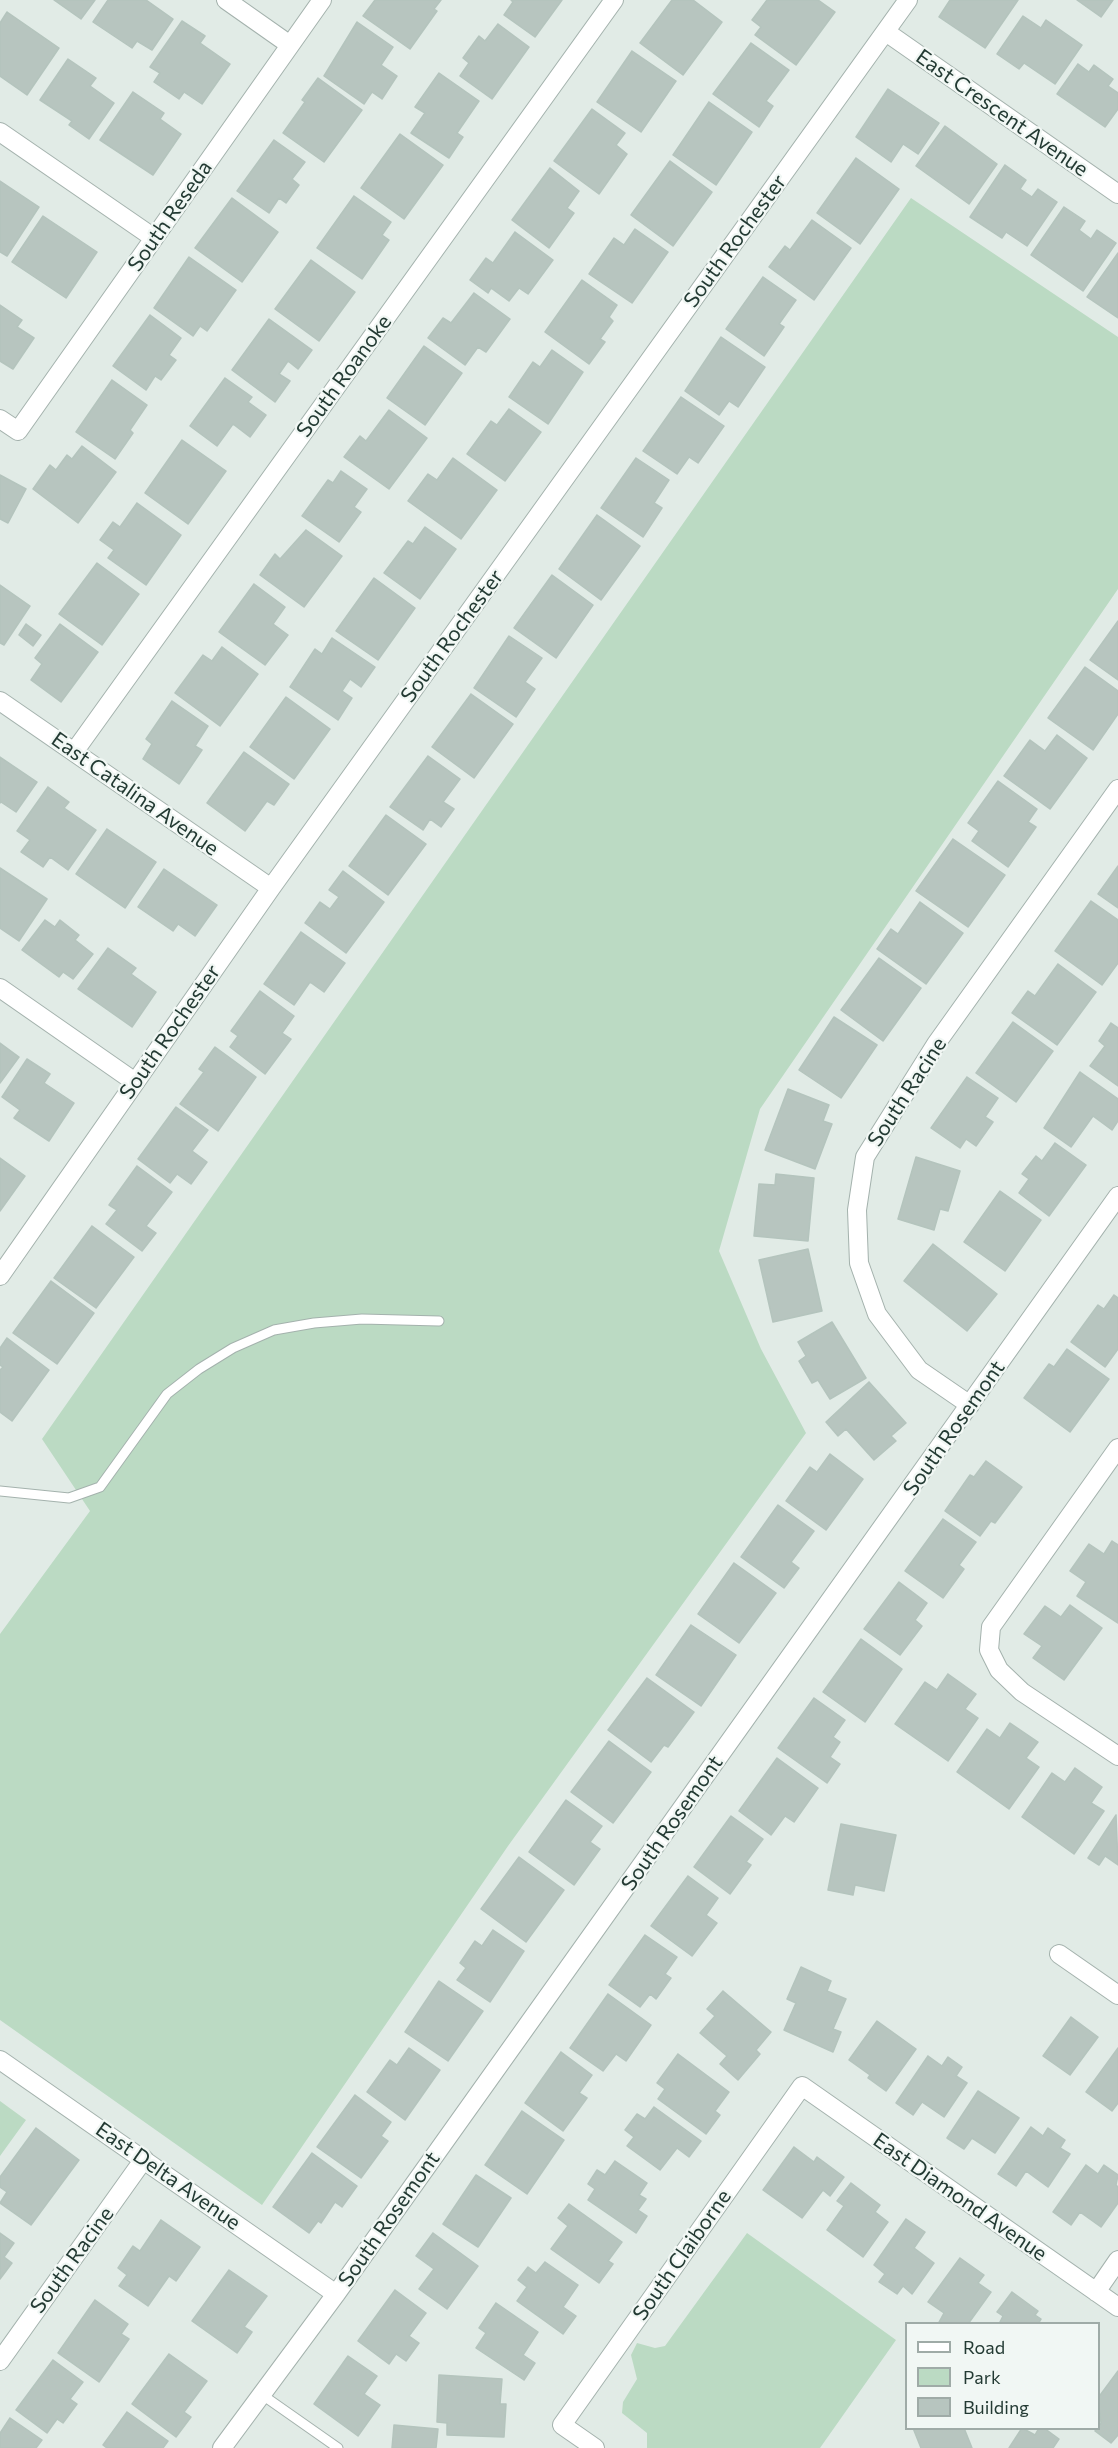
<!DOCTYPE html>
<style>
body{margin:0}
#map{position:relative;width:1118px;height:2448px;overflow:hidden;background:#e1ebe6;font-family:Commissioner,sans-serif}
canvas{display:block}
.legend{position:absolute;left:905px;top:2322px;width:195px;height:108px;box-sizing:border-box;background:#f1f7f4;border:2px solid #9faba7;margin:0;padding:8px 10px;list-style:none;font-size:18px;color:#233a33}
.legend li{display:flex;align-items:center;gap:12px;height:30px}
.legend b{width:30px;border:2px solid #9faba7}
</style>
<div id="map">
<canvas width="1118" height="2448"></canvas>
<ul class="legend">
<li><b style="height:8px;background:#fff"></b>Road</li>
<li><b style="height:16px;background:#bbdac3"></b>Park</li>
<li><b style="height:16px;background:#b7c5bf"></b>Building</li>
</ul>
</div>
<script>
const ctx = document.querySelector('canvas').getContext('2d');
ctx.lineJoin = 'round';
function fillPath(path, color) {
  ctx.fillStyle = color;
  ctx.fill(path, 'evenodd');
}
function toPath(rows) {
  const path = new Path2D();
  for (const r of rows) {
    path.moveTo(r[0], r[1]);
    for (let i = 2; i < r.length; i += 2) path.lineTo(r[i], r[i + 1]);
  }
  return path;
}
function strokePath(path, color, width, dash) {
  ctx.strokeStyle = color;
  ctx.lineWidth = width;
  ctx.lineCap = dash ? 'butt' : 'round';
  ctx.setLineDash(dash || []);
  ctx.stroke(path);
}
function drawText(font, color, halo, rows, align = 'center') {
  ctx.font = font + ' Commissioner,sans-serif';
  ctx.lineWidth = 4.5;
  ctx.setLineDash([]);
  ctx.textBaseline = 'middle';
  ctx.strokeStyle = halo;
  ctx.fillStyle = color;
  for (const [text, x, y, turn = 0] of rows) {
    ctx.save();
    ctx.translate(x, y);
    ctx.rotate((+turn || 0) * Math.PI / 180);
    ctx.textAlign = isNaN(turn) ? turn : align;
    if (halo) ctx.strokeText(text, 0, 0);
    ctx.fillText(text, 0, 0);
    ctx.restore();
  }
}
const green = toPath([
 [911,198,1118,337,1118,589,760,1109,719,1251,761,1349,806,1433,508,1846,262,2205,0,2020,0,1634,90,1511,42,1439],
 [0,2101,26,2120,0,2156],
 [747,2233,896,2340,820,2448,647,2448,647,2433,622,2413,623,2402,637,2379,631,2355,637,2343,655,2348,665,2346]
]);
const building = toPath([
 [54,0,95,0,81,19,54,0],
 [108,0,146,0,173,19,152,50,137,41,132,48,93,22,108,0],
 [375,0,441,0,434,9,437,11,410,49,363,16,375,0],
 [511,0,562,0,535,37,504,15,513,2,511,0],
 [672,0,693,0,722,22,683,75,640,43,672,0],
 [767,0,818,0,835,12,796,65,755,35,761,27,752,20,767,0],
 [950,0,1018,0,985,48,939,17,950,0],
 [1077,0,1113,0,1101,17,1077,0],
 [7,12,59,48,27,95,0,76,0,23,7,12],
 [1023,16,1041,28,1046,20,1082,45,1055,84,1024,63,1019,69,997,54,1023,16],
 [182,21,205,36,200,43,230,64,202,104,184,92,179,99,154,82,160,73,150,67,182,21],
 [357,22,393,47,381,65,397,76,382,99,372,92,364,104,324,76,357,22],
 [498,24,529,47,492,99,460,76,469,63,463,58,479,36,485,41,498,24],
 [751,43,789,70,766,101,773,106,759,127,713,94,751,43],
 [632,51,676,81,641,132,597,102,632,51],
 [68,59,96,78,90,86,114,103,89,139,69,125,72,121,40,100,68,59],
 [1078,64,1089,72,1094,65,1113,79,1108,86,1118,93,1118,109,1105,127,1057,94,1078,64],
 [439,73,479,101,457,133,463,137,449,158,411,133,425,113,415,107,439,73],
 [318,78,362,110,324,162,283,133,305,102,302,100,318,78],
 [888,89,939,123,918,154,903,144,891,162,856,137,888,89],
 [133,92,164,113,160,119,181,134,153,175,100,140,133,92],
 [709,102,752,132,716,185,673,155,709,102],
 [592,109,625,133,616,145,627,154,599,194,554,161,592,109],
 [945,126,997,164,969,204,916,166,945,126],
 [400,134,443,165,404,219,361,188,400,134],
 [274,140,305,162,292,179,299,185,286,203,279,198,269,213,237,191,274,140],
 [856,158,899,189,860,244,817,213,856,158],
 [670,161,712,192,673,246,631,215,670,161],
 [1005,165,1026,180,1020,189,1032,197,1038,189,1057,202,1027,246,1006,232,1002,238,970,217,1005,165],
 [550,168,579,191,567,208,574,213,549,248,512,220,550,168],
 [0,181,39,207,7,256,0,252,0,181],
 [354,196,391,222,382,235,389,240,362,279,317,248,354,196],
 [232,198,278,232,242,282,195,248,232,198],
 [1064,207,1085,221,1079,230,1091,239,1097,230,1116,243,1083,291,1031,255,1064,207],
 [43,216,97,252,66,298,12,262,43,216],
 [812,220,851,248,814,300,769,267,785,246,790,250,812,220],
 [635,229,668,252,632,303,589,274,614,238,624,245,635,229],
 [515,232,553,260,528,294,519,288,509,301,491,288,488,293,470,280,486,258,493,263,515,232],
 [1118,253,1118,318,1087,297,1118,253],
 [189,257,236,290,207,331,200,326,193,336,154,308,189,257],
 [311,260,355,292,319,341,275,309,311,260],
 [763,277,796,300,779,324,784,327,764,356,726,329,763,277],
 [582,280,617,305,609,317,613,321,600,339,605,342,589,364,545,332,582,280],
 [474,293,510,319,486,352,478,347,465,365,428,338,443,318,451,323,474,293],
 [0,305,22,320,17,327,34,338,13,369,0,361,0,305],
 [150,315,181,338,169,355,176,360,161,380,155,376,146,390,113,366,150,315],
 [269,319,312,350,298,369,288,361,279,374,290,381,275,402,232,370,269,319],
 [721,337,765,367,738,407,729,401,719,415,685,391,721,337],
 [424,346,462,373,425,425,387,398,424,346],
 [552,350,583,372,548,424,509,397,533,362,540,367,552,350],
 [225,378,252,397,248,402,266,415,250,437,233,424,217,446,190,426,225,378],
 [112,380,147,405,130,430,133,433,115,459,76,432,112,380],
 [681,397,724,426,698,463,689,457,677,474,643,451,681,397],
 [509,409,541,432,505,481,467,454,491,421,497,425,509,409],
 [389,410,427,438,389,489,344,457,360,436,366,441,389,410],
 [182,440,226,471,188,524,145,493,182,440],
 [82,446,116,472,78,523,33,489,50,465,56,470,67,455,72,459,82,446],
 [453,458,497,490,461,539,408,501,428,474,437,480,453,458],
 [636,458,669,480,654,503,662,508,643,537,601,508,636,458],
 [341,471,367,489,354,507,361,512,339,542,302,516,328,480,333,483,341,471],
 [0,475,26,489,8,523,0,519,0,475],
 [137,503,181,535,146,585,108,558,114,550,100,540,113,522,120,527,137,503],
 [597,515,640,546,601,600,559,569,597,515],
 [425,527,456,549,420,599,384,573,408,541,413,544,425,527],
 [306,530,342,556,304,607,260,575,275,554,280,559,306,530],
 [97,563,139,594,102,645,59,614,97,563],
 [552,575,593,605,556,658,514,628,552,575],
 [374,578,415,608,378,660,336,631,374,578],
 [254,584,285,607,273,624,288,635,265,665,219,632,254,584],
 [0,585,30,606,4,645,0,643,0,585],
 [1118,621,1118,680,1090,660,1118,621],
 [26,624,41,635,33,646,19,635,26,624],
 [60,624,98,652,61,702,31,680,42,664,35,658,60,624],
 [509,636,542,658,525,682,535,689,516,717,474,688,509,636],
 [332,638,375,667,361,687,350,679,342,691,352,698,338,720,290,687,315,649,322,654,332,638],
 [222,647,258,674,220,726,175,693,203,655,212,661,222,647],
 [1085,667,1118,691,1118,714,1093,750,1048,718,1085,667],
 [471,694,513,724,474,778,432,747,471,694],
 [286,697,330,729,294,779,250,747,286,697],
 [172,701,208,726,195,746,202,750,179,784,143,759,152,744,146,739,172,701],
 [1057,735,1087,758,1050,809,1004,776,1030,740,1045,751,1057,735],
 [244,752,289,784,274,805,267,801,245,831,207,803,244,752],
 [428,756,460,779,443,802,454,809,441,827,430,819,423,830,390,807,428,756],
 [0,757,37,782,16,812,1,802,0,803,0,757],
 [998,781,1037,809,1028,822,1036,827,1008,867,972,841,979,831,968,823,998,781],
 [48,787,69,802,64,808,96,830,68,870,50,857,43,867,21,852,30,840,17,831,48,787],
 [386,815,426,844,388,895,349,866,386,815],
 [107,829,156,862,125,908,76,874,107,829],
 [953,839,1005,875,968,927,916,891,953,839],
 [1118,866,1118,908,1098,894,1118,866],
 [0,868,47,899,19,941,0,928,0,868],
 [164,869,217,905,195,936,178,924,173,931,138,907,164,869],
 [343,871,384,902,346,953,305,923,320,902,330,909,339,897,329,890,343,871],
 [1091,901,1118,920,1118,963,1102,985,1055,951,1091,901],
 [920,902,963,933,926,984,877,949,891,929,898,934,920,902],
 [45,920,55,927,60,920,79,935,75,940,93,954,73,979,63,972,59,977,22,950,45,920],
 [301,932,345,963,324,992,310,982,294,1005,264,984,301,932],
 [108,948,136,968,131,974,156,992,132,1027,78,989,108,948],
 [879,958,921,988,883,1041,841,1010,879,958],
 [1058,964,1096,992,1057,1045,1012,1013,1028,991,1035,996,1058,964],
 [260,991,294,1016,282,1033,291,1039,265,1074,230,1047,238,1036,231,1031,260,991],
 [834,1017,877,1045,841,1098,799,1070,834,1017],
 [1013,1022,1053,1051,1016,1102,976,1073,1013,1022],
 [1111,1023,1118,1028,1118,1086,1090,1066,1105,1046,1099,1041,1111,1023],
 [0,1043,19,1057,0,1083,0,1043],
 [215,1047,256,1077,218,1131,180,1104,204,1072,199,1069,215,1047],
 [27,1059,50,1074,44,1083,74,1103,49,1141,14,1118,20,1110,2,1097,27,1059],
 [1080,1072,1118,1099,1118,1121,1112,1130,1093,1116,1071,1147,1044,1128,1080,1072],
 [967,1077,998,1098,985,1117,993,1122,976,1146,966,1139,960,1148,931,1128,967,1077],
 [788,1089,829,1105,823,1121,832,1124,815,1169,765,1150,788,1089],
 [176,1107,208,1130,192,1151,207,1162,191,1184,177,1174,170,1183,138,1159,176,1107],
 [1055,1143,1086,1165,1049,1216,1019,1193,1029,1179,1022,1174,1036,1156,1042,1161,1055,1143],
 [916,1157,960,1171,948,1211,940,1209,934,1230,898,1219,916,1157],
 [0,1158,25,1176,0,1211,0,1158],
 [137,1166,172,1192,146,1226,156,1233,142,1251,106,1224,117,1210,109,1205,137,1166],
 [776,1174,814,1178,808,1241,754,1236,759,1184,775,1185,776,1174],
 [1000,1191,1041,1220,1005,1271,964,1242,1000,1191],
 [92,1226,134,1257,96,1308,54,1278,92,1226],
 [933,1244,997,1294,967,1331,904,1281,933,1244],
 [808,1249,822,1311,773,1322,759,1260,808,1249],
 [51,1281,94,1313,57,1364,13,1333,51,1281],
 [1114,1295,1118,1298,1118,1349,1105,1367,1071,1342,1098,1305,1104,1309,1114,1295],
 [832,1322,866,1378,830,1399,818,1380,812,1383,799,1361,806,1356,798,1342,832,1322],
 [7,1338,49,1370,12,1421,0,1412,0,1370,3,1367,0,1365,0,1348,7,1338],
 [1067,1349,1109,1379,1070,1432,1024,1398,1049,1364,1054,1367,1067,1349],
 [869,1382,906,1423,891,1436,896,1441,874,1460,846,1429,838,1436,826,1422,869,1382],
 [830,1454,863,1479,826,1530,786,1501,810,1467,817,1472,830,1454],
 [986,1461,1022,1487,995,1523,991,1521,980,1536,945,1511,970,1475,974,1477,986,1461],
 [778,1505,814,1531,791,1562,799,1568,784,1588,741,1557,778,1505],
 [943,1519,976,1542,959,1565,964,1569,943,1598,905,1571,943,1519],
 [1112,1541,1118,1545,1118,1623,1077,1596,1086,1582,1070,1571,1089,1544,1104,1554,1112,1541],
 [734,1563,776,1593,739,1643,698,1614,734,1563],
 [899,1582,927,1603,915,1620,922,1626,900,1655,864,1629,899,1582],
 [1070,1605,1102,1628,1064,1680,1033,1658,1042,1646,1024,1634,1045,1606,1061,1617,1070,1605],
 [691,1625,736,1655,701,1706,656,1675,691,1625],
 [861,1639,902,1669,865,1722,823,1692,861,1639],
 [948,1674,976,1694,965,1709,978,1718,948,1761,895,1724,925,1682,937,1690,948,1674],
 [647,1678,694,1712,668,1747,664,1745,651,1762,608,1730,647,1678],
 [814,1698,845,1720,833,1737,840,1742,830,1757,840,1764,827,1783,778,1748,814,1698],
 [1010,1723,1038,1742,1026,1758,1039,1767,1009,1809,957,1772,987,1729,1000,1738,1010,1723],
 [609,1741,651,1772,613,1823,571,1792,609,1741],
 [777,1758,818,1788,794,1822,785,1816,771,1835,739,1811,777,1758],
 [1075,1768,1102,1787,1091,1803,1104,1811,1074,1854,1022,1817,1052,1773,1065,1782,1075,1768],
 [566,1800,602,1826,590,1842,600,1849,574,1885,529,1852,566,1800],
 [1116,1815,1118,1865,1105,1856,1099,1865,1088,1858,1116,1815],
 [731,1816,763,1839,746,1862,751,1865,730,1894,694,1867,731,1816],
 [841,1824,896,1835,884,1891,855,1885,853,1895,828,1890,841,1824],
 [519,1857,564,1890,526,1942,481,1909,519,1857],
 [688,1876,718,1898,706,1915,717,1923,692,1956,651,1926,688,1876],
 [493,1930,524,1951,490,2002,457,1980,466,1968,460,1963,475,1941,482,1946,493,1930],
 [645,1935,677,1957,665,1974,671,1978,656,1999,650,1994,640,2007,609,1985,645,1935],
 [801,1967,831,1981,827,1991,846,1999,833,2029,841,2032,833,2052,784,2030,796,2003,787,1999,801,1967],
 [439,1981,483,2011,448,2061,405,2032,439,1981],
 [723,1991,771,2032,756,2050,760,2054,738,2080,720,2064,727,2056,700,2033,715,2016,707,2009,723,1991],
 [608,1994,651,2025,626,2061,616,2054,603,2071,570,2048,608,1994],
 [1071,2017,1098,2037,1070,2075,1043,2056,1071,2017],
 [877,2021,916,2049,886,2091,868,2078,870,2075,849,2060,877,2021],
 [409,2048,440,2070,405,2120,367,2092,390,2060,397,2065,409,2048],
 [1118,2048,1118,2103,1112,2111,1086,2092,1118,2048],
 [561,2052,592,2075,579,2093,587,2098,563,2131,525,2103,561,2052],
 [678,2054,729,2092,715,2111,720,2115,706,2134,658,2099,665,2089,657,2083,678,2054],
 [928,2056,942,2066,948,2057,962,2067,956,2076,967,2083,944,2117,922,2102,913,2115,896,2103,928,2056],
 [978,2091,1019,2118,995,2153,972,2138,964,2149,947,2138,978,2091],
 [355,2095,391,2122,381,2136,388,2141,361,2178,317,2147,355,2095],
 [654,2107,701,2141,689,2157,677,2148,660,2170,627,2146,634,2137,625,2130,637,2114,645,2119,654,2107],
 [522,2111,564,2140,527,2194,485,2165,522,2111],
 [1031,2127,1043,2136,1048,2128,1065,2140,1060,2148,1070,2154,1048,2187,1026,2171,1016,2186,998,2174,1031,2127],
 [36,2128,79,2160,31,2225,0,2203,7,2192,0,2187,0,2177,36,2128],
 [794,2147,814,2162,817,2157,844,2177,830,2196,823,2190,802,2218,763,2190,794,2147],
 [312,2153,357,2186,342,2207,335,2202,321,2223,318,2221,309,2233,273,2207,312,2153],
 [615,2161,647,2183,639,2195,646,2199,638,2210,647,2216,636,2233,588,2200,595,2189,588,2184,597,2170,605,2175,615,2161],
 [1086,2165,1098,2174,1104,2165,1118,2175,1116,2185,1118,2187,1118,2203,1101,2227,1080,2212,1071,2225,1053,2212,1086,2165],
 [476,2175,511,2198,478,2247,443,2224,476,2175],
 [851,2183,880,2205,875,2212,888,2222,863,2257,827,2230,844,2206,837,2201,851,2183],
 [569,2204,622,2242,608,2261,613,2264,599,2283,551,2249,568,2226,558,2218,569,2204],
 [906,2219,925,2232,914,2248,934,2263,912,2294,903,2286,897,2294,879,2282,885,2274,874,2265,906,2219],
 [161,2220,200,2247,176,2281,169,2276,148,2306,119,2286,127,2275,118,2268,133,2246,140,2251,161,2220],
 [0,2233,14,2243,4,2257,12,2263,0,2279,0,2233],
 [433,2233,478,2266,447,2309,419,2289,434,2269,416,2256,433,2233],
 [960,2258,984,2275,978,2283,991,2292,968,2324,938,2324,944,2313,928,2302,960,2258],
 [545,2262,578,2285,563,2307,576,2316,563,2334,517,2301,527,2287,518,2280,528,2267,536,2273,545,2262],
 [229,2270,267,2296,244,2327,252,2332,237,2353,192,2321,229,2270],
 [395,2290,426,2313,409,2336,419,2343,406,2361,396,2354,389,2364,358,2341,395,2290],
 [1012,2292,1038,2311,1035,2315,1041,2319,1038,2324,999,2324,1003,2316,997,2312,1012,2292],
 [95,2300,128,2324,121,2334,129,2339,99,2382,58,2353,95,2300],
 [496,2303,538,2332,523,2355,535,2363,524,2380,476,2348,486,2333,479,2328,496,2303],
 [169,2354,207,2381,184,2412,191,2417,176,2437,132,2404,169,2354],
 [348,2356,377,2376,364,2394,380,2405,358,2436,314,2404,348,2356],
 [53,2360,83,2382,70,2399,77,2404,63,2423,57,2419,47,2433,16,2410,53,2360],
 [1118,2371,1118,2435,1111,2443,1095,2431,1101,2423,1098,2398,1118,2371],
 [439,2375,502,2379,500,2404,506,2404,504,2437,447,2435,447,2423,437,2422,439,2375],
 [127,2412,168,2441,163,2448,107,2448,103,2445,127,2412],
 [10,2418,42,2440,36,2448,0,2448,0,2433,10,2418],
 [394,2425,438,2429,436,2448,392,2448,394,2425],
 [913,2428,964,2428,972,2448,921,2448,913,2428],
 [1022,2428,1035,2435,1039,2428,1044,2428,1059,2439,1053,2448,1009,2448,1022,2428]
]);
const lane = toPath([
 [0,1491,69,1498,100,1487,167,1394,199,1369,233,1348,274,1330,314,1323,362,1319,439,1321],
 [261,2394,338,2448]
]);
const street = toPath([
 [226,0,290,45],
 [886,32,1118,194],
 [0,132,154,238],
 [0,419,18,431,322,0],
 [0,701,271,888],
 [74,752,614,0],
 [0,988,135,1082],
 [0,1276,271,888,908,0],
 [970,1405,919,1370,877,1314,859,1263,857,1210,865,1157,936,1044,1118,789],
 [1118,1448,991,1627,989,1650,999,1670,1022,1692,1118,1756],
 [1059,1954,1118,1995],
 [0,2060,336,2294],
 [1096,2292,1118,2260],
 [0,2361,144,2159],
 [222,2448,336,2294,1118,1196],
 [595,2448,562,2425,802,2086,1118,2307]
]);
const streetNames = [
 ["East Crescent Avenue",1002,113,35],
 ["South Reseda",170,216,-55],
 ["South Rochester",735,241,-54],
 ["South Roanoke",344,376,-54],
 ["South Rochester",452,636,-54],
 ["East Catalina Avenue",135,794,35],
 ["South Rochester",170,1032,-55],
 ["South Racine",907,1092,-57],
 ["South Rosemont",954,1428,-55],
 ["South Rosemont",672,1823,-55],
 ["East Delta Avenue",168,2176,35],
 ["East Diamond Avenue",960,2197,35],
 ["South Rosemont",389,2219,-55],
 ["South Claiborne",682,2255,-55],
 ["South Racine",72,2260,-54]
];
fillPath(green, '#bbdac3');
fillPath(building, '#b7c5bf');
strokePath(building, '#b4c4bd', 1.5);
strokePath(lane, '#a4b2ad', 11);
strokePath(street, '#a4b2ad', 20);
strokePath(lane, '#fff', 9);
strokePath(street, '#fff', 18);
drawText('21px', '#233a33', '#f1f7f4', streetNames);
</script>
